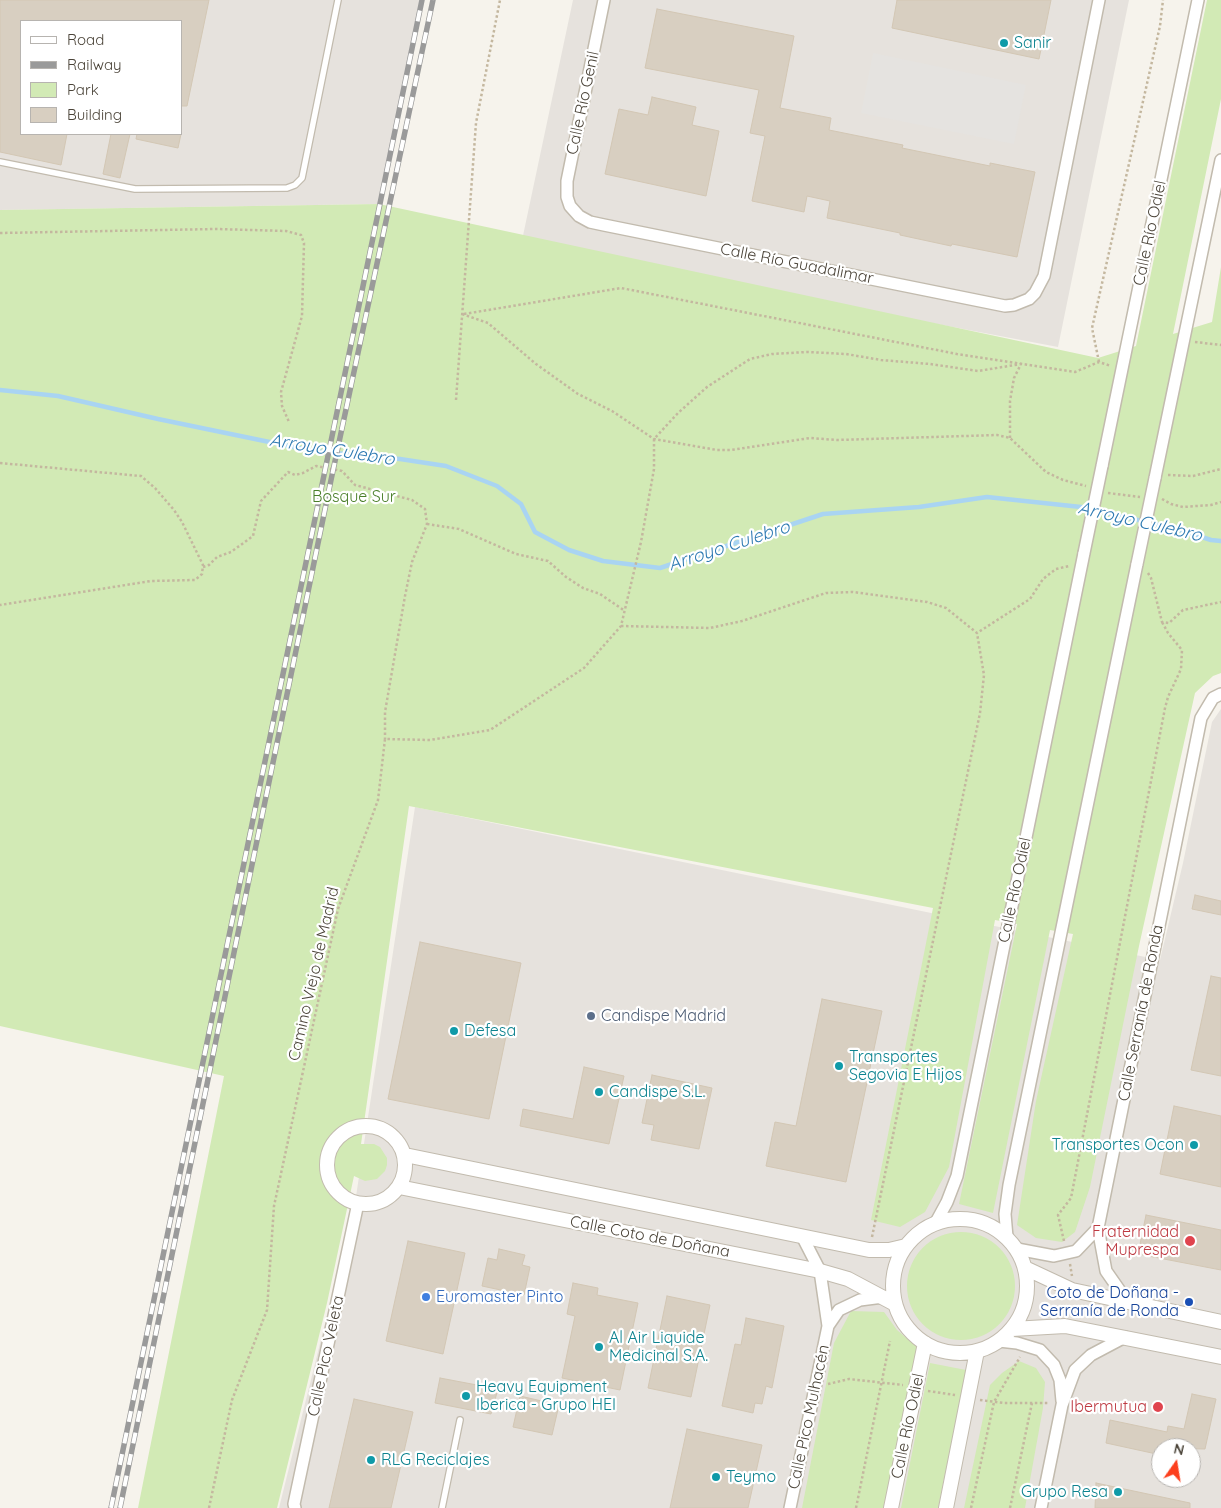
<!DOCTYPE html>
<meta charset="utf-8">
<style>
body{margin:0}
#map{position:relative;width:1221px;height:1508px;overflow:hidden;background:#f6f3ec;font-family:Quicksand,sans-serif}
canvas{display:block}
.legend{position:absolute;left:20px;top:20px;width:162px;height:115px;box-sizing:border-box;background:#fff;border:1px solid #b7b4b0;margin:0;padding:6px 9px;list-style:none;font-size:15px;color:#4b4439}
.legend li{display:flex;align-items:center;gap:10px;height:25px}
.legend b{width:25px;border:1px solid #b7b4b0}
.north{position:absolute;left:1151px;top:1438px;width:50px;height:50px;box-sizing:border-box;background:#fff;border:1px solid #b7b4b0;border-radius:50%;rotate:13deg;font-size:14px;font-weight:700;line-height:20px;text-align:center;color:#4b4439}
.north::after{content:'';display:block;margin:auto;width:18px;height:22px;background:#fc3f1d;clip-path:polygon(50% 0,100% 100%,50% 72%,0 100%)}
</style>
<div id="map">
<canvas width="1221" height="1508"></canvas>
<ul class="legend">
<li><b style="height:6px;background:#fff"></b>Road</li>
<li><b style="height:6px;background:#9a9a9a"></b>Railway</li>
<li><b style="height:14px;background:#d2eab5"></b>Park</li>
<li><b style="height:14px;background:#d8cfc1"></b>Building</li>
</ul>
<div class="north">N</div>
</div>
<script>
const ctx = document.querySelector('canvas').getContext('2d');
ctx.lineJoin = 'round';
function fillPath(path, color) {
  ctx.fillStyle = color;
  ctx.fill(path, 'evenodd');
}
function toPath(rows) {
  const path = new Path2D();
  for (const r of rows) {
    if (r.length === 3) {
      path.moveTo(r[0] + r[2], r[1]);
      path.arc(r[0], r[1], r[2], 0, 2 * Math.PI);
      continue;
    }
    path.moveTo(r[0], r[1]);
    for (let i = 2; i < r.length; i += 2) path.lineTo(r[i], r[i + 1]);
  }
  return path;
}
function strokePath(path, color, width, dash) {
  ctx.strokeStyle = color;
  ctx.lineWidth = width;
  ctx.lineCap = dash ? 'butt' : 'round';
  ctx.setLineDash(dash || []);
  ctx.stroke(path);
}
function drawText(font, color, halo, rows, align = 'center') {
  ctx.font = font + ' Quicksand,sans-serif';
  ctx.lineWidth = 4.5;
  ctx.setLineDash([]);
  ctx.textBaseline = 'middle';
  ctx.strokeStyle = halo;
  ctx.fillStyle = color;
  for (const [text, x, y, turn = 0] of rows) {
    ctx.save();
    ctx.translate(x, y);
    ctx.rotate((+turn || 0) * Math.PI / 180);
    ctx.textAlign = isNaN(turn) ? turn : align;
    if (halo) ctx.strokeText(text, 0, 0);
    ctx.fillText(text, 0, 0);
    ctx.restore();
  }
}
const industrial = toPath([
 [0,0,422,0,379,204,0,210],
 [21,21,181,21,181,134,21,134],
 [573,0,1129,0,1058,347,521,245],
 [1221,709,1221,1508,279,1508,355,1203,415,807,1160,960,1183,863,1212,722],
 [1161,1448,1191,1448,1191,1478,1161,1478]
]);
const green = toPath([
 [1207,0,1221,0,1221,99,1173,334,1212,322,1221,267,1221,673,1213,676,1195,693,1139,946,1090,1187,1075,1232,1062,1242,1036,1238,1017,1225,1036,1101,1073,934,1050,930,993,1213,959,1204,1017,924,995,920,949,1167,925,1212,900,1227,871,1220,933,908,409,806,361,1144,374,1144,380,1147,387,1158,387,1165,385,1171,377,1179,365,1181,354,1176,327,1303,277,1508,138,1508,224,1076,0,1026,0,210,379,204,1098,358,1136,346],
 [961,1286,54],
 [851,1311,884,1312,897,1330,917,1347,884,1508,802,1508,834,1343],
 [1019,1361,1036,1368,1045,1382,1043,1408,1025,1508,964,1508,990,1385,1002,1373],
 [930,1363,966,1370,938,1508,901,1508]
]);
const parking = toPath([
 [873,53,1026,85,1014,144,861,113]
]);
const stream = toPath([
 [0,390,58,396,158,419,313,451,400,459,446,466,497,486,521,504,535,532,569,550,603,561,660,568,823,514,919,507,987,497,1081,507,1177,529,1211,540,1221,541]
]);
const building = toPath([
 [0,0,209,0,187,106,181,106,181,21,21,21,21,134,67,134,61,165,0,152,0,0],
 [897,0,1051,0,1039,59,892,28,897,0],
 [657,9,794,36,780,108,831,118,829,130,903,145,902,148,990,166,990,163,1035,172,1017,257,952,244,951,246,900,235,900,233,827,218,830,201,807,196,804,212,752,201,765,136,750,133,759,90,645,68,657,9],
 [652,97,696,107,692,125,719,131,706,196,605,174,619,109,648,115,652,97],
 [111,134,130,134,120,178,103,174,111,134],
 [137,134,181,134,178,148,136,139,137,134],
 [1195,895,1221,901,1221,915,1192,909,1195,895],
 [420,942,521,963,489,1119,388,1099,420,942],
 [1211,976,1221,978,1221,1076,1191,1070,1211,976],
 [822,999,882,1011,846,1182,766,1166,775,1122,796,1126,822,999],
 [584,1067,624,1076,609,1144,520,1126,523,1109,573,1119,584,1067],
 [652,1075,712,1088,699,1149,651,1140,654,1125,642,1123,652,1075],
 [1174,1106,1221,1116,1221,1187,1160,1174,1174,1106],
 [1146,1215,1221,1230,1221,1270,1138,1254,1146,1215],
 [408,1241,465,1253,443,1354,386,1341,408,1241],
 [499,1249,525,1255,522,1265,530,1267,524,1295,482,1286,488,1258,497,1260,499,1249],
 [573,1283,598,1288,597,1295,638,1303,620,1390,562,1378,575,1316,567,1314,573,1283],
 [667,1296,710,1305,691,1397,648,1388,667,1296],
 [746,1318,784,1326,772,1388,766,1386,762,1404,755,1403,753,1413,722,1406,735,1344,741,1345,746,1318],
 [440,1378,498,1389,491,1414,435,1403,440,1378],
 [1192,1394,1216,1399,1205,1449,1161,1448,1161,1455,1106,1443,1110,1420,1167,1432,1168,1426,1184,1429,1192,1394],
 [520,1396,559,1405,552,1435,513,1427,520,1396],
 [354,1399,413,1412,391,1508,329,1508,354,1399],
 [687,1429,762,1445,748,1508,670,1508,687,1429],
 [1096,1483,1190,1503,1190,1508,1095,1508,1096,1483]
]);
const path = toPath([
 [0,233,216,229,286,231,301,235,304,243,302,316,281,392,282,406,289,422],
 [462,314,488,323,536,364,578,394,612,411,654,439,717,450,731,450,810,438,837,440,997,435,1010,438,1046,472,1063,480,1086,486],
 [464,314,621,288,957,354,1075,372,1099,362,1111,366],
 [1195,342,1221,345],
 [1099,362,1092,328,1160,26,1163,0],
 [456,400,476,123,500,0],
 [1010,438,1010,401,1014,378,1021,364],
 [0,463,141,476,155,488,174,510,182,522,203,565,202,574,195,580,151,581,0,605],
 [1168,475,1193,476,1221,469],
 [1108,493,1140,497],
 [1162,499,1171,504,1183,507,1211,505,1221,502],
 [427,524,459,529,516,554,548,561,566,577,583,588,600,594,625,611],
 [203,567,209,565,217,557,231,552,253,536,261,501,288,472,295,475,303,473,316,466,342,471,355,485,412,500,425,509,427,524,412,562,405,596,385,712,385,739],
 [1148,573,1151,578,1162,622,1169,623,1183,610,1221,602],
 [621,626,710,628,742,621,826,593,853,592,927,602,946,608,977,633,1030,599,1043,579,1056,569,1069,566],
 [872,1237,980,713,984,675,977,633],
 [1064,1241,1058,1215,1071,1198,1165,708,1168,697,1181,669,1182,650,1168,633,1162,622],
 [1070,1264,1072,1276],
 [828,1384,849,1379,903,1385],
 [928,1391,955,1395],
 [980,1400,1004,1403,1048,1403],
 [209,1508,232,1400,267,1310,274,1206,338,909,378,800,385,739,430,740,490,730,584,668,621,626,641,542,654,469,654,439,678,413,707,387,750,359,772,354,807,352,846,354,881,360,930,364,978,371,1021,364],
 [856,1508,890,1341],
 [971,1508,994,1402,1020,1357],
 [1010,1508,1032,1403]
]);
const service = toPath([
 [0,162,135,189,287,188,295,185,302,178,338,0],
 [442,1508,460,1420]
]);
const minor = toPath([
 [604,0,567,181,567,197,570,206,579,216,590,222,604,225,1005,306,1014,305,1029,299,1035,293,1044,276,1099,0],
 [1102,466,1198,0],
 [1155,478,1221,160],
 [935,1224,947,1202,957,1176,1084,553],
 [802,1236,820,1271,828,1326],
 [1007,1237,1005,1214,1009,1185,1137,564],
 [1017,1249,1054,1256,1076,1251,1098,1228],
 [1127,1301,1106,1271,1098,1228,1201,718,1213,698,1221,694],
 [999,1341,1017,1343,1040,1350,1054,1365,1060,1380,1062,1401],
 [295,1508,294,1504,358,1203],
 [790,1508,828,1326,839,1310,860,1300,883,1297],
 [1041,1508,1062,1405,1075,1370,1091,1355,1125,1337]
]);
const tertiary = toPath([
 [366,1165,39],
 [405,1155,869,1250,889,1250,906,1246],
 [399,1187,820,1271,848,1279,895,1304],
 [960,1286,67],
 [1025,1268,1072,1290,1221,1322],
 [1012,1329,1065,1326,1221,1357],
 [891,1508,925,1343],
 [946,1508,977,1351]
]);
const rail = toPath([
 [111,1508,422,0],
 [120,1508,331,480,433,0]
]);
const minorBridge = toPath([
 [1084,553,1102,466],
 [1137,564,1155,478]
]);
const markers = [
 [1004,43,5,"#0f9aa8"],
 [591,1016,5,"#5c6f8a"],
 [454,1031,5,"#0f9aa8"],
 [839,1066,5,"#0f9aa8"],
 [599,1092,5,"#0f9aa8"],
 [1194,1145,5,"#0f9aa8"],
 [1190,1241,6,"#e0444e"],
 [426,1297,5,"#3f7fe0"],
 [1189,1302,5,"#1a4fb4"],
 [599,1347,5,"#0f9aa8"],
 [466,1396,5,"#0f9aa8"],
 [1158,1407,6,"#e0444e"],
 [371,1460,5,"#0f9aa8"],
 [716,1477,5,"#0f9aa8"],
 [1118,1492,5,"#0f9aa8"]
];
const cultureNames = [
 ["Sanir",1014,43],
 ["Defesa",464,1031],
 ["Transportes",849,1057],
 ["Segovia E Hijos",849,1075],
 ["Candispe S.L.",609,1092],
 ["Transportes Ocon",1184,1145,"right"],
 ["Al Air Liquide",609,1338],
 ["Medicinal S.A.",609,1356],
 ["Heavy Equipment",476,1387],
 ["Iberica - Grupo HEI",476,1405],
 ["RLG Reciclajes",381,1460],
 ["Teymo",726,1477],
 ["Grupo Resa",1108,1492,"right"]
];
const streetNames = [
 ["Calle Río Genil",583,103,-78],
 ["Calle Río Odiel",1150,233,-78],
 ["Calle Río Guadalimar",797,264,11],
 ["Calle Río Odiel",1015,890,-78],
 ["Camino Viejo de Madrid",314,974,-77],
 ["Calle Serranía de Ronda",1141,1013,-79],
 ["Calle Coto de Doñana",650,1237,11],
 ["Calle Pico Veleta",326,1356,-78],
 ["Calle Pico Mulhacén",809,1417,-78],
 ["Calle Río Odiel",908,1426,-78]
];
const parkNames = [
 ["Bosque Sur",354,497]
];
const serviceNames = [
 ["Candispe Madrid",601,1016]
];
const healthNames = [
 ["Fraternidad",1179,1232],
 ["Muprespa",1179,1250],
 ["Ibermutua",1147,1407]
];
const transitNames = [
 ["Coto de Doñana -",1179,1293],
 ["Serranía de Ronda",1179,1311]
];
const shopNames = [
 ["Euromaster Pinto",436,1297]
];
const waterNames = [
 ["Arroyo Culebro",332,450,9],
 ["Arroyo Culebro",1140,522,13],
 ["Arroyo Culebro",729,546,-18]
];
fillPath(industrial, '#e6e2dd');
fillPath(green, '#d2eab5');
fillPath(parking, '#e5e3e0');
strokePath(stream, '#a9d4f2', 4.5);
fillPath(building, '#d8cfc1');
strokePath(building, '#d3c7b4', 1);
strokePath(service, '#c2bbae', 8);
strokePath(minor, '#c2bbae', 14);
strokePath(tertiary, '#c2bbae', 16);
strokePath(path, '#c4b79f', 2.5, [2.5, 2.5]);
strokePath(service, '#fff', 5.5);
strokePath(minor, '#fff', 11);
strokePath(tertiary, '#fff', 14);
strokePath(rail, '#9a9a9a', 5.5);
strokePath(rail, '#fff', 4, [11]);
strokePath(minorBridge, '#c2bbae', 14, []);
strokePath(minorBridge, '#fff', 11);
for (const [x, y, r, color] of markers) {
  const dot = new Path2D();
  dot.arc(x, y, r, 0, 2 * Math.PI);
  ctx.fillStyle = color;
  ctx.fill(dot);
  strokePath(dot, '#fff', 2);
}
drawText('16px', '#0d838f', '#fff', cultureNames, 'left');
drawText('16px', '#4b4439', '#fff', streetNames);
drawText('16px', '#4a7f2a', '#fff', parkNames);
drawText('16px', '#4e5e75', '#fff', serviceNames, 'left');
drawText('16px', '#be3a42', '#fff', healthNames, 'right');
drawText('16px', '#164399', '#fff', transitNames, 'right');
drawText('16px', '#366cbe', '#fff', shopNames, 'left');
drawText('italic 18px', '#2e7ab2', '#fff', waterNames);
</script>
